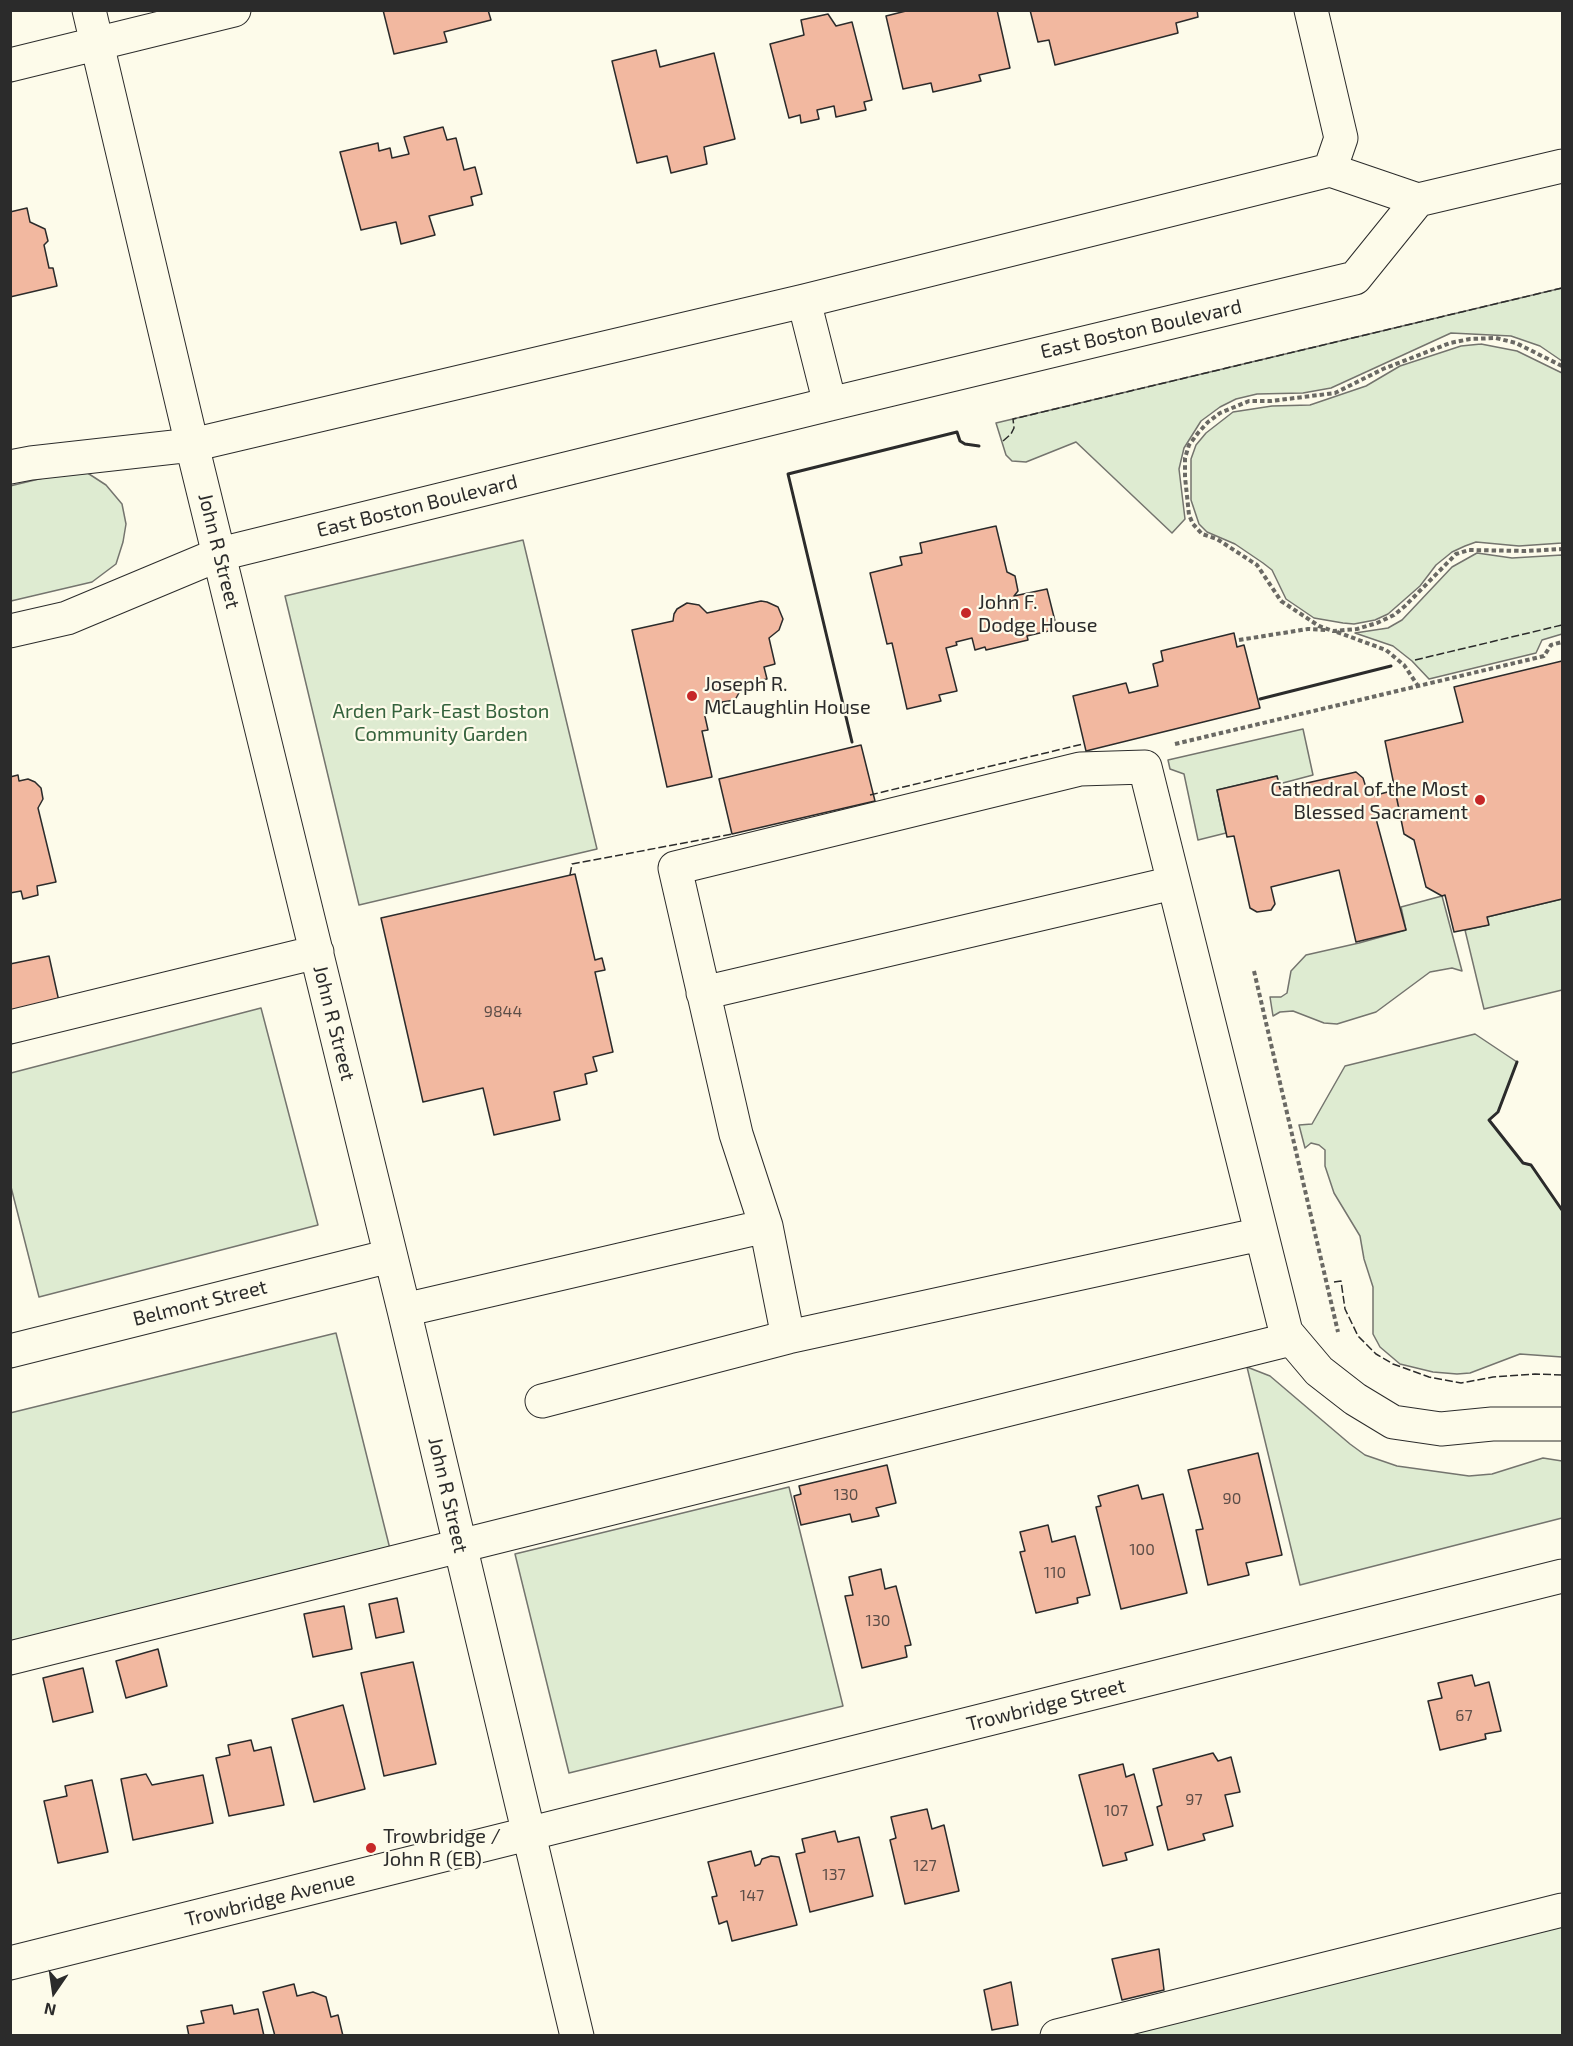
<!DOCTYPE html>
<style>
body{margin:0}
#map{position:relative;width:1573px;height:2046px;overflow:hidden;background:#fdfbea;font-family:"Exo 2",sans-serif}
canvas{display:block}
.frame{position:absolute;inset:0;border:12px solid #2b2b2b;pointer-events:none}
.north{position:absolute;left:24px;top:1962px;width:60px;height:60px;-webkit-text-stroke:4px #fdfbea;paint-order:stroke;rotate:193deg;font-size:16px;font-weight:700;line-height:24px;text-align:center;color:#2b2b2b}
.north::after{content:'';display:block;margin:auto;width:21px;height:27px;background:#2b2b2b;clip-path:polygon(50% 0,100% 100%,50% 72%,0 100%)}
</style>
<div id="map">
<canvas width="1573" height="2046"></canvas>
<div class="frame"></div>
<div class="north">N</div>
</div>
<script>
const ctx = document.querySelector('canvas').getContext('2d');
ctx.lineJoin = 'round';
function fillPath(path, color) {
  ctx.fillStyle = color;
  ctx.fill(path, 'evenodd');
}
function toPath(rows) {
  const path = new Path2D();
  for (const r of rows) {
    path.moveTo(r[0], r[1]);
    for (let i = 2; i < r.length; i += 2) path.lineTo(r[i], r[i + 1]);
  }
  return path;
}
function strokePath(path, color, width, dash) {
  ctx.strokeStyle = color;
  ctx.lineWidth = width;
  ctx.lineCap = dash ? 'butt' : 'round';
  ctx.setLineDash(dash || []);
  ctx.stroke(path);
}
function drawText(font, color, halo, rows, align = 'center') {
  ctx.font = font + ' "Exo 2",sans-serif';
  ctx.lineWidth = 4.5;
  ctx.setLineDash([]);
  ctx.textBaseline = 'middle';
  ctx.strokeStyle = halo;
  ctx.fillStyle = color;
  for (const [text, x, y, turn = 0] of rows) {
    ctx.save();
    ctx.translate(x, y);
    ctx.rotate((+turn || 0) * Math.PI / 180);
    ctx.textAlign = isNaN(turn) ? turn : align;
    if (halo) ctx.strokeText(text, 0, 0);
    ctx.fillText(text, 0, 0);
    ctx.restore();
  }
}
const green = toPath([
 [1562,288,1562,361,1540,346,1511,336,1451,333,1331,388,1303,393,1257,394,1236,399,1220,407,1201,421,1184,448,1179,469,1185,519,1172,533,1076,442,1026,462,1012,461,1006,455,996,423,1562,288],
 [1481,344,1517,351,1562,373,1562,543,1519,546,1476,542,1465,546,1452,552,1436,565,1420,586,1388,614,1375,620,1354,624,1343,623,1314,618,1286,599,1272,570,1263,563,1235,544,1207,532,1199,524,1191,500,1191,459,1196,445,1206,433,1233,412,1272,406,1310,405,1366,386,1400,366,1461,346,1481,344],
 [68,472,86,472,106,485,122,504,126,524,123,542,116,564,92,582,11,601,10,486,68,472],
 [523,540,597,849,359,905,285,596,523,540],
 [1477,553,1512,558,1562,555,1562,634,1542,640,1536,653,1429,679,1412,661,1393,646,1355,633,1388,628,1402,620,1452,567,1477,553],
 [1303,729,1313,775,1279,784,1277,776,1217,790,1226,833,1198,840,1184,774,1170,769,1168,760,1303,729],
 [1442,896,1462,971,1452,968,1430,972,1376,1012,1337,1024,1324,1023,1293,1011,1280,1012,1273,1016,1270,997,1281,997,1287,993,1291,971,1306,955,1359,943,1406,930,1401,907,1442,896],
 [1562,899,1562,990,1484,1009,1465,930,1488,925,1487,917,1562,899],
 [261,1008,318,1225,39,1297,11,1187,11,1073,261,1008],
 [1475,1034,1517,1062,1498,1112,1489,1120,1523,1163,1531,1165,1562,1210,1562,1357,1520,1354,1470,1373,1457,1374,1433,1372,1400,1364,1380,1347,1373,1334,1373,1287,1364,1259,1360,1236,1334,1193,1325,1166,1325,1150,1319,1145,1311,1143,1305,1148,1299,1125,1312,1124,1345,1066,1475,1034],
 [336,1333,391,1553,11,1647,10,1413,336,1333],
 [1247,1367,1270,1376,1350,1444,1365,1455,1397,1466,1469,1476,1492,1474,1543,1458,1562,1461,1562,1518,1300,1585,1247,1367],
 [789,1487,843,1706,569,1773,515,1554,789,1487],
 [1562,1926,1562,2035,1118,2035,1562,1926]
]);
const building = toPath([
 [383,10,488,10,491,20,444,32,447,42,394,54,383,10],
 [910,10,997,10,1010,68,979,75,981,81,933,92,931,83,903,89,886,16,910,10],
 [1030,10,1197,10,1198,17,1176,23,1178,33,1055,65,1049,40,1038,42,1030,10],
 [828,14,836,26,852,22,872,100,864,102,866,110,836,117,834,106,817,110,819,119,801,123,800,115,789,118,770,44,804,35,801,20,828,14],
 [656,50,660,67,714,53,735,139,704,147,707,164,671,173,667,156,637,163,612,61,656,50],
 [443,127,447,140,456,138,464,170,475,167,482,194,471,197,473,205,429,216,435,235,401,244,396,222,361,230,340,152,378,143,379,151,390,148,392,158,409,154,404,137,443,127],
 [27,208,30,222,45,229,48,241,44,245,49,268,53,268,57,286,10,297,10,212,27,208],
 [996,526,1007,572,1015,576,1018,591,1014,596,1047,589,1057,629,1027,636,1028,640,986,650,985,647,975,650,972,638,956,642,957,645,946,648,957,691,939,695,941,701,907,709,892,643,887,644,870,573,902,565,900,557,922,553,920,543,996,526],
 [761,601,767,602,778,607,783,619,779,630,769,638,775,664,764,667,767,679,738,685,740,691,735,700,722,702,723,708,704,712,708,730,702,731,712,777,667,787,632,630,673,621,674,614,677,609,687,603,699,605,707,613,761,601],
 [1234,633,1237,647,1244,645,1260,708,1086,751,1073,696,1126,683,1129,693,1158,686,1153,664,1163,661,1161,651,1234,633],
 [1562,661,1562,899,1487,917,1489,925,1454,932,1445,895,1442,896,1426,887,1414,840,1404,834,1385,741,1463,722,1454,687,1562,661],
 [861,745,875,801,732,834,719,779,861,745],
 [1356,772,1363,778,1369,797,1395,790,1399,809,1375,815,1406,930,1356,942,1339,870,1271,887,1275,904,1271,910,1257,912,1250,908,1234,836,1227,837,1217,790,1277,776,1280,789,1356,772],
 [18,775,19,781,28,779,35,782,41,788,43,799,38,808,56,882,37,886,38,895,23,899,21,891,10,893,10,777,18,775],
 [575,874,595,960,602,958,605,970,595,972,613,1052,593,1057,597,1071,585,1074,587,1084,554,1092,560,1120,494,1135,483,1088,423,1102,381,918,575,874],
 [49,956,60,1006,10,1017,10,964,49,956],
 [1258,1453,1282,1555,1246,1563,1249,1575,1208,1585,1196,1530,1203,1529,1188,1470,1258,1453],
 [887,1465,896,1503,876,1508,879,1516,852,1522,850,1514,801,1525,794,1496,801,1494,799,1486,887,1465],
 [1138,1485,1142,1499,1163,1494,1187,1593,1121,1609,1096,1507,1101,1506,1098,1496,1138,1485],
 [1048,1525,1052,1542,1075,1536,1090,1595,1077,1598,1078,1603,1036,1613,1020,1552,1025,1551,1020,1532,1048,1525],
 [881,1569,885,1589,896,1586,911,1645,905,1646,907,1657,862,1668,845,1596,853,1595,849,1577,881,1569],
 [397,1598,404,1632,376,1638,369,1604,397,1598],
 [344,1606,352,1649,313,1657,304,1614,344,1606],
 [158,1649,167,1686,126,1698,116,1661,158,1649],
 [413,1662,436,1764,384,1776,361,1673,413,1662],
 [83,1668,93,1712,53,1722,43,1678,83,1668],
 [1472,1675,1475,1686,1489,1682,1501,1731,1485,1734,1486,1739,1440,1750,1428,1701,1442,1698,1438,1683,1472,1675],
 [343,1705,365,1789,314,1802,292,1719,343,1705],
 [251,1740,254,1751,271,1747,284,1805,229,1816,216,1758,230,1755,228,1745,251,1740],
 [1213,1753,1218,1761,1231,1757,1240,1792,1225,1795,1233,1826,1203,1834,1205,1840,1168,1850,1157,1807,1162,1805,1153,1769,1213,1753],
 [1123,1764,1126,1777,1134,1774,1153,1845,1125,1853,1127,1860,1103,1866,1079,1775,1123,1764],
 [146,1774,152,1785,203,1775,213,1823,133,1840,121,1779,146,1774],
 [92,1780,108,1852,58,1863,44,1801,67,1796,65,1786,92,1780],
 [927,1809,932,1829,944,1825,959,1891,905,1904,890,1840,896,1838,891,1817,927,1809],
 [835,1831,838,1842,859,1837,873,1896,810,1912,796,1854,805,1852,802,1839,835,1831],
 [751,1851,755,1866,760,1864,762,1859,771,1856,779,1857,797,1925,732,1941,727,1921,719,1924,712,1897,717,1896,708,1862,751,1851],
 [1159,1949,1164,1990,1122,2000,1112,1959,1159,1949],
 [1011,1982,1018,2025,992,2030,984,1990,1011,1982],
 [294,1984,297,1996,313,1992,326,1997,331,2017,338,2015,343,2036,275,2036,263,1992,294,1984],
 [232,2005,234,2014,258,2009,264,2036,189,2036,187,2026,204,2023,201,2011,232,2005]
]);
const path = toPath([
 [1562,366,1516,343,1496,338,1470,339,1450,343,1383,369,1335,393,1271,401,1249,401,1220,413,1208,422,1198,433,1189,445,1185,458,1185,477,1189,515,1193,524,1202,534,1217,539,1257,565,1281,601,1319,626,1333,631,1357,629,1377,623,1394,615,1405,606,1456,554,1469,550,1526,551,1562,549],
 [1337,632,1386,650,1404,665,1418,686],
 [1239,640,1308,629,1327,630],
 [1175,744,1544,656,1551,645,1562,642],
 [1254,971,1338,1332]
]);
const minor = toPath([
 [89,10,192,445,404,1310,577,2036],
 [1311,10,1341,138,1330,170],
 [10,65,234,10],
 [804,301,830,404],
 [10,467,31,463,192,445,804,301,1330,170,1418,200,1562,166],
 [10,631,67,618,220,554,830,404,1355,278,1418,200],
 [703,993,1173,883],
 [10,1027,317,952],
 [1261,1234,788,1337,766,1226,736,1134,675,868,1080,769,1145,767,1286,1332,1319,1371,1355,1399,1393,1422,1441,1429,1492,1424,1562,1424],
 [404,1310,766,1226],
 [10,1351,390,1256],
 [542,1401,788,1337],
 [10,1658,1291,1339],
 [10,1963,1562,1576],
 [1057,2036,1562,1910]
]);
const fence = toPath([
 [1003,441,1011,434,1014,428,1013,419,1562,288],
 [1415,660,1562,625],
 [870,795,1083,744],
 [570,875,572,864,732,834],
 [1334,1282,1341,1281,1345,1309,1358,1336,1376,1354,1393,1364,1429,1377,1461,1383,1493,1377,1535,1374,1562,1375]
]);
const wall = toPath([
 [1260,699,1391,666],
 [852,742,788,474,957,432,960,441,965,444,979,446],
 [1517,1062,1498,1112,1489,1120,1523,1163,1531,1165,1562,1210]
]);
const markers = [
 [966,613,6,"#c62828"],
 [692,696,6,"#c62828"],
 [1480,800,6,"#c62828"],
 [371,1848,6,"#c62828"]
];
const numberNames = [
 ["9844",503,1012],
 ["130",846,1495],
 ["90",1232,1499],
 ["100",1142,1550],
 ["110",1055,1573],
 ["130",878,1621],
 ["67",1464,1716],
 ["97",1194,1800],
 ["107",1116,1811],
 ["127",925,1866],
 ["137",834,1875],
 ["147",752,1896]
];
const streetNames = [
 ["East Boston Boulevard",1141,329,-13],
 ["East Boston Boulevard",417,506,-14],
 ["John R Street",219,551,76],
 ["John R Street",334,1023,76],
 ["Belmont Street",200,1303,-14],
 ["John R Street",448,1495,77],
 ["Trowbridge Street",1046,1705,-14],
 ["Trowbridge Avenue",270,1899,-14]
];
const poiNames = [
 ["John F.",978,602],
 ["Dodge House",978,625],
 ["Joseph R.",704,684],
 ["McLaughlin House",704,707],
 ["Cathedral of the Most",1468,789,"right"],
 ["Blessed Sacrament",1468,812,"right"],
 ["Trowbridge /",383,1836],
 ["John R (EB)",383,1859]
];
const parkNames = [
 ["Arden Park-East Boston",441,711],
 ["Community Garden",441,734]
];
fillPath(green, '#deebd1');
strokePath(green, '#74746e', 1.5);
fillPath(building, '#f2b8a0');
strokePath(building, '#2b2b2b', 1.5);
strokePath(minor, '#2b2b2b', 35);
strokePath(path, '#6a6964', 4, [4.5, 3]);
strokePath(minor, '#fdfbea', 33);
strokePath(fence, '#2b2b2b', 1.5, [8, 3]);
strokePath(wall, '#2b2b2b', 3);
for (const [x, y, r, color] of markers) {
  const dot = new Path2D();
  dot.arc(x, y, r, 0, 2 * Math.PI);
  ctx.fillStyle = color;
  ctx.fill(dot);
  strokePath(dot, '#fdfbea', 2);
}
drawText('16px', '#5d4e48', null, numberNames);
drawText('20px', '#2b2b2b', '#fdfbea', streetNames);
drawText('20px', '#2b2b2b', '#fdfbea', poiNames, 'left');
drawText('20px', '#34623c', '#fdfbea', parkNames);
</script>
